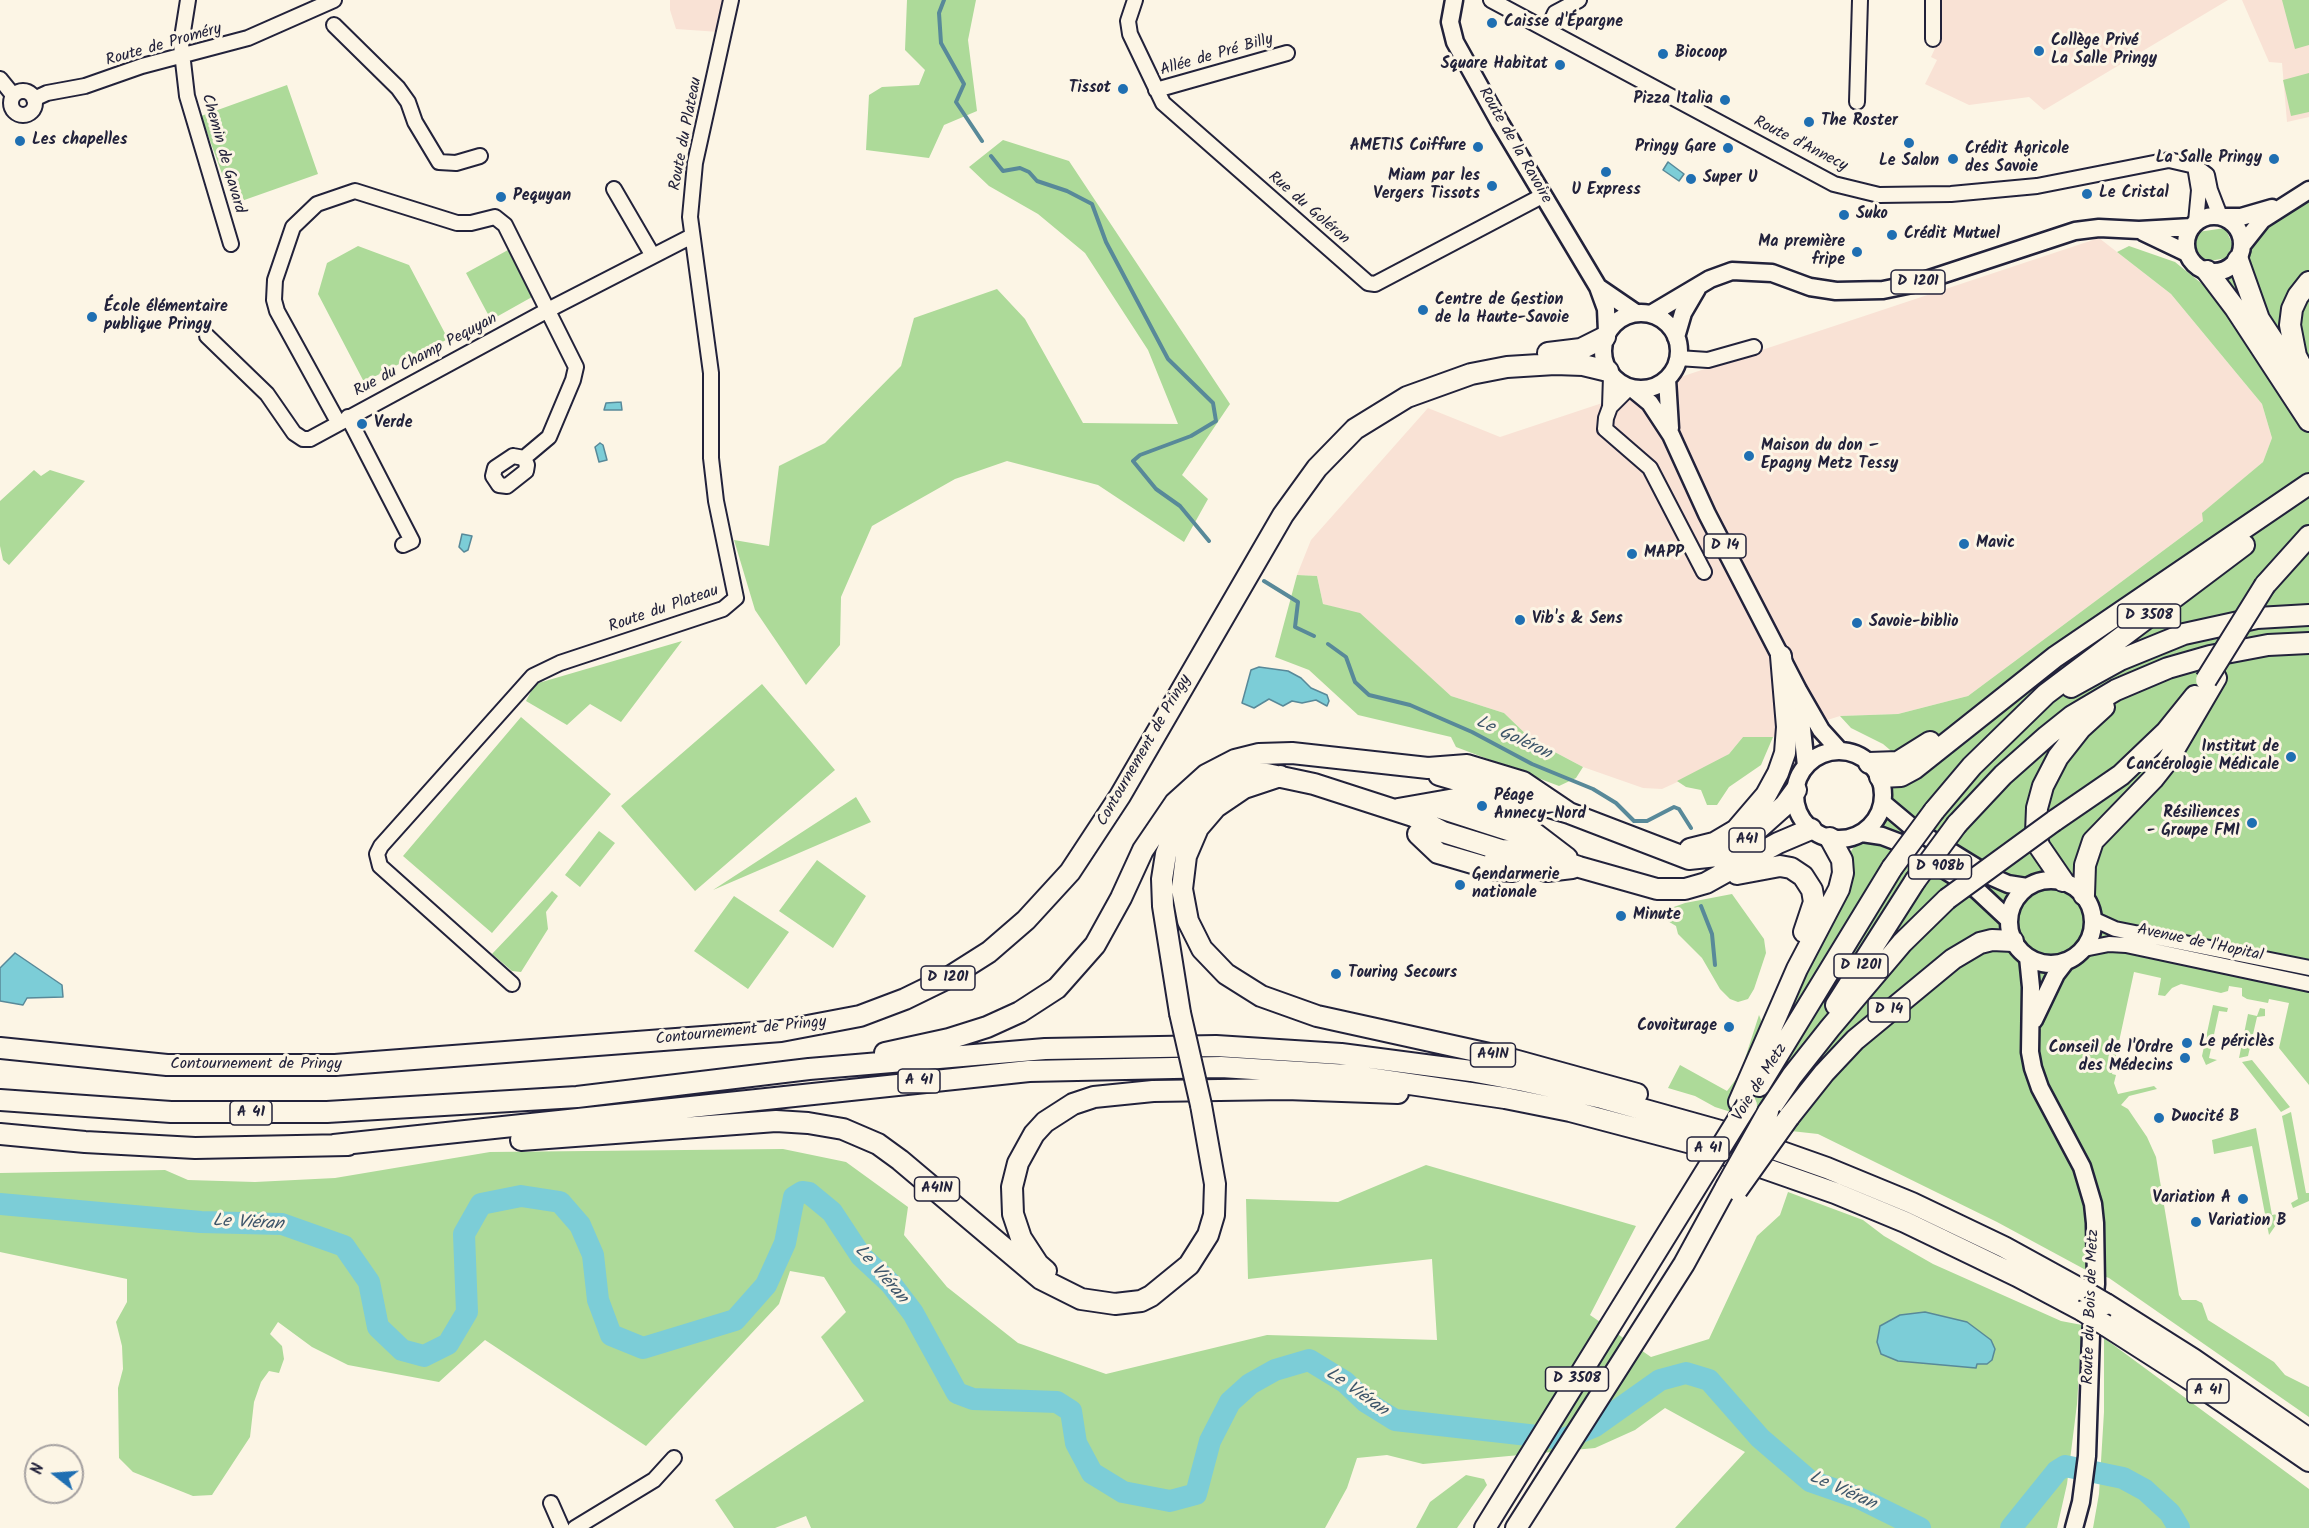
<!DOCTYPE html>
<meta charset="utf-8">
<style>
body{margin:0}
#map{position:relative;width:2309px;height:1528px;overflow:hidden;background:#fcf5e5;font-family:Kalam,sans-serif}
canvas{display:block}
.north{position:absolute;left:24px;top:1444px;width:60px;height:60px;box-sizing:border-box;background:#fcf5e5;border:2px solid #a5a1a1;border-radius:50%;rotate:287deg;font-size:16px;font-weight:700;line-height:24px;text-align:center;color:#22223b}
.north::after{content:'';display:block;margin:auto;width:21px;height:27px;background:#1f6fb2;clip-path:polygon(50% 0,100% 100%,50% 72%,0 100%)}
</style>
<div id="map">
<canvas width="2309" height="1528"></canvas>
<div class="north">N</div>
</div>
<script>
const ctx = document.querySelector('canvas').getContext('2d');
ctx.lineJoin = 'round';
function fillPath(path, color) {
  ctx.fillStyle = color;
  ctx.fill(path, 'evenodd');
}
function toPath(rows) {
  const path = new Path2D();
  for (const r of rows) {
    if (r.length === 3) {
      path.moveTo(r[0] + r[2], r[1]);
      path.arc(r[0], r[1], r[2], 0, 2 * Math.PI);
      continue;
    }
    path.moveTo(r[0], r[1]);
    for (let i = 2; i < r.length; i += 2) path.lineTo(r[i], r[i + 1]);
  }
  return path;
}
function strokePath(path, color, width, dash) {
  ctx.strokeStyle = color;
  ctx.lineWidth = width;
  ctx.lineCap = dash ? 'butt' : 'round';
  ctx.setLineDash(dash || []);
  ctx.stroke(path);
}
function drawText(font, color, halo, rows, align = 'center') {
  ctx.font = font + ' Kalam,sans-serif';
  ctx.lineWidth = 6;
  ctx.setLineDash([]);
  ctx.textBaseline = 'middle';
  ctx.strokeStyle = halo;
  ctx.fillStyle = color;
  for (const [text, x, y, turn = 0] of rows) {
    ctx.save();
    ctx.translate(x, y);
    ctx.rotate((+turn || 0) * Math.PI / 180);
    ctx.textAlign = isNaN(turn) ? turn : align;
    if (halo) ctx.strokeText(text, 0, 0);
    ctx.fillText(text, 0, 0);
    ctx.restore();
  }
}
const built = toPath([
 [670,0,725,0,719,32,676,29,670,10],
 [1939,0,2228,0,2044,110,2029,97,1969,105,1925,84,1937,60,1931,57,1937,44],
 [2242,0,2309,0,2309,117,2287,122,2282,63,2269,62],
 [2099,238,2171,294,2262,404,2272,438,2263,462,2203,513,2203,521,1968,696,1898,714,1840,716,1773,737,1743,737,1729,754,1699,772,1662,789,1643,788,1583,767,1532,740,1504,713,1451,696,1360,614,1323,604,1317,576,1297,575,1311,540,1428,408,1500,437]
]);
const green = toPath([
 [907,0,976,0,968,40,977,111,944,125,929,158,866,150,869,95,882,87,919,85,925,70,905,50],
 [2282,0,2309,0,2309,45,2295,49],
 [2309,73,2309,112,2291,116,2283,80],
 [287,85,318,174,233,204,201,116],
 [1003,140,1069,161,1230,404,1182,475,1208,499,1184,542,1098,485,1007,461,955,479,872,526,841,597,840,645,806,685,755,610,734,540,769,546,779,466,825,443,901,366,914,318,997,289,1025,319,1083,423,1178,424,1148,350,1085,253,1038,214,989,186,969,167],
 [2309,200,2309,1085,2279,1048,2289,1003,2269,999,2268,1003,2247,999,2242,996,2242,988,2229,986,2228,991,2221,993,2181,984,2172,988,2165,996,2158,995,2161,978,2134,972,2112,1074,2116,1075,2114,1083,2118,1094,2154,1086,2157,1089,2129,1096,2121,1105,2128,1109,2147,1137,2156,1157,2179,1295,2182,1300,2196,1300,2202,1303,2208,1320,2274,1362,2285,1375,2309,1387,2309,1417,2109,1278,2084,1269,1997,1222,1818,1134,1791,1131,1715,1107,1695,1096,1668,1088,1680,1065,1727,1091,1740,1074,1759,1015,1768,1037,1834,877,1908,765,1883,744,1851,728,1840,716,1898,714,1968,696,2203,521,2202,513,2263,462,2272,438,2262,404,2171,294,2117,252,2129,246,2175,262,2206,287,2245,265,2259,229],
 [2225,228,2233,245,2226,258,2210,261,2199,256,2195,244,2198,232],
 [358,246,409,265,448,339,364,382,318,294,327,263],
 [508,250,532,297,491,320,466,273],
 [34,470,41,476,50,470,85,481,9,565,3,560,0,546,0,501],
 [1297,575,1317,576,1323,604,1360,613,1451,696,1504,713,1532,740,1583,767,1576,778,1559,786,1456,747,1451,737,1358,715,1309,670,1275,657],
 [682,641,621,722,590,704,567,725,526,701,535,684],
 [762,684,835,770,695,891,621,806],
 [521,717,611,794,492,933,403,856],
 [1743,737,1773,737,1761,765,1729,787,1717,805,1707,805,1701,790,1686,787,1677,781,1729,754],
 [856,797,871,822,713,890],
 [599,831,615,843,580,887,565,875],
 [817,860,866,896,833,948,779,911],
 [552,891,558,896,546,912,548,929,521,972,512,971,492,954],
 [1732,894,1764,939,1766,953,1754,989,1748,999,1738,1002,1730,999,1720,989,1702,958,1678,934,1676,926,1666,920,1671,908,1685,903],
 [734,896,789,932,748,989,694,951],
 [2213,1005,2228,1008,2227,1012,2219,1011,2209,1058,2217,1060,2206,1065,2202,1056],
 [2260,1008,2265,1009,2265,1016,2257,1017,2248,1056,2239,1058,2248,1014,2257,1016],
 [2252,1060,2290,1107,2281,1112,2242,1062],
 [2291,1112,2306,1193,2309,1193,2309,1201,2293,1208,2291,1203,2298,1199,2282,1116],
 [2256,1128,2272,1215,2277,1214,2278,1222,2269,1235,2252,1146,2214,1154,2212,1140],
 [783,1149,846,1162,908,1207,904,1235,947,1287,1018,1343,1106,1374,1267,1335,1437,1340,1432,1259,1248,1279,1246,1199,1338,1202,1426,1165,1636,1226,1590,1315,1651,1357,1709,1339,1757,1236,1780,1215,1788,1192,1863,1220,1884,1236,1933,1264,2061,1321,2082,1325,2077,1404,2067,1484,2057,1528,1675,1528,1745,1452,1665,1408,1635,1430,1595,1448,1423,1464,1387,1455,1357,1458,1347,1488,1325,1528,811,1528,806,1516,775,1528,734,1528,715,1500,864,1401,821,1337,846,1312,824,1277,790,1271,779,1304,646,1446,485,1340,439,1382,348,1365,312,1347,278,1322,270,1334,282,1346,284,1359,279,1373,269,1371,261,1382,254,1402,250,1437,212,1495,193,1496,133,1472,119,1458,118,1388,123,1369,122,1346,116,1322,127,1302,127,1279,0,1252,0,1173,165,1170,188,1180,255,1182,335,1178,490,1152],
 [2104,1338,2309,1489,2309,1528,2093,1528,2099,1494,2104,1412],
 [1466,1475,1484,1479,1487,1485,1457,1528,1416,1528,1430,1502]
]);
const water = toPath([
 [1668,162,1684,174,1679,181,1663,170,1668,162],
 [621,402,622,410,604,410,606,403,621,402],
 [600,443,603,445,607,460,599,462,595,447,600,443],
 [462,534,472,536,468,550,464,552,459,547,462,534],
 [1259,667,1288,671,1301,678,1311,688,1327,695,1329,701,1327,706,1316,700,1302,703,1292,701,1283,706,1269,699,1254,708,1242,703,1251,670,1259,667],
 [15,953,62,985,63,997,27,998,23,1005,0,1001,0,968,15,953],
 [1925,1312,1967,1322,1991,1340,1995,1349,1992,1360,1987,1364,1977,1364,1976,1368,1898,1361,1881,1354,1877,1342,1880,1326,1900,1315,1925,1312]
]);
const stream = toPath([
 [944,0,939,13,941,43,964,84,956,102,982,141],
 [991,156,1003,171,1020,168,1029,172,1037,181,1067,191,1092,204,1106,242,1168,359,1213,403,1216,421,1191,436,1140,455,1133,461,1156,489,1180,506,1209,541],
 [1264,581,1298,602,1295,627,1314,636],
 [1328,644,1346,657,1355,682,1369,695,1410,705,1472,732,1532,764,1593,789,1616,803,1634,821,1647,821,1674,807,1679,809,1691,828],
 [1701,906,1712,934,1715,965],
 [2016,1524,2017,1528]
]);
const river = toPath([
 [0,1204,201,1222,282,1224,344,1246,369,1282,378,1327,402,1350,424,1356,448,1344,467,1312,464,1234,481,1204,521,1196,560,1202,580,1225,593,1255,598,1300,611,1335,643,1348,735,1320,766,1285,785,1243,794,1197,802,1192,809,1193,832,1212,861,1256,891,1284,913,1313,957,1393,973,1399,1057,1402,1071,1411,1076,1443,1092,1473,1123,1492,1170,1501,1196,1494,1210,1441,1230,1402,1250,1384,1275,1370,1309,1360,1345,1382,1366,1402,1395,1420,1564,1439,1595,1426,1660,1380,1686,1373,1709,1380,1760,1438,1810,1481,1859,1498,1920,1528],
 [2011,1528,2057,1471,2065,1466,2123,1478,2145,1490,2170,1513,2179,1528]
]);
const minor = toPath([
 [188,0,181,44,187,96,231,244],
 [1135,0,1128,21,1130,34,1163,103,1368,283,1375,284,1542,196],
 [1491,0,1834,184,1879,195,1951,194,2037,186,2169,160,2195,166,2207,175,2210,190,2220,216],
 [334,25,398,88,408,102,415,122,439,162,456,163,480,156],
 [1547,30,1555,13,1579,0],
 [1933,39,1933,0],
 [0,79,13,95],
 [1156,90,1287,53],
 [23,103,12],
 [34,99,47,93,85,86,142,66,248,38,334,0],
 [1857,102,1860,0],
 [2195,166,2199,190,2196,222],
 [614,189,653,256],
 [207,336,267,394,294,433,303,439,310,439,548,310,692,236],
 [1678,358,1708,360,1754,347],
 [1629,388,1610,407,1606,418,1605,429,1650,468,1704,572],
 [1610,407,1611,376],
 [348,417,412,541,403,545],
 [338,422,277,311,274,300,275,280,293,227,317,204,355,191,457,223,471,223,495,217,505,225,576,367,573,380,549,437,524,458],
 [513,456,524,458,527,465,526,471,507,486,499,485,493,476,495,468,513,456],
 [2093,919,2115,929,2309,968],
 [2084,949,2109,944,2126,945,2309,984],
 [512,984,380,866,377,854,381,846,533,676,560,663,723,609,736,598,716,501,711,458,711,373,690,217,695,163,731,0],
 [551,1503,562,1528],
 [575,1528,654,1480,674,1458]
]);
const major = toPath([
 [1454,0,1450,22,1455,42,1500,123,1598,287,1606,309,1607,332],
 [2214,244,28],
 [2225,217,2241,217,2272,208],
 [2143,232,2187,253],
 [2243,244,2262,220,2309,190],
 [1598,287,1636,313],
 [1641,351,38],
 [1651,314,1710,279,1732,271,1772,273,1810,287,1836,291,1883,290,1917,283,2075,231,2099,228,2139,230,2192,227],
 [1676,337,1683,313,1697,289],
 [1667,379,1670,428],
 [1633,389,1650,403,1671,435,1707,514,1798,690,1821,730,1840,751],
 [1799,701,1806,766],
 [1839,795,44],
 [1883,803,1914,829,1992,877,2008,884,2027,887],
 [1862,833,1882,836,1903,844,1977,890,2008,919],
 [2051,922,42],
 [2028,957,2031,987,2030,1052,2033,1068,2040,1088,2082,1167,2093,1204,2095,1223,2096,1284,2091,1334,2087,1456,2081,1502,2074,1528],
 [2034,1020,2056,974,2066,961]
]);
const highway = toPath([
 [2238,260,2259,319,2309,395],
 [2207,271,2235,308,2309,421],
 [1548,353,1581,349,1605,337],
 [2304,371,2296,356,2290,325,2292,309,2298,296,2309,282],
 [2265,585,2309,536],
 [2071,687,2120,660,2184,634,2257,618,2309,615],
 [1869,763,1898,762,1930,742],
 [1439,775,1569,813,1689,859,1717,856,1739,846,1785,805,1796,790],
 [1280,776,1244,788,1216,807,1198,828,1186,856,1182,889,1188,921,1202,949,1226,974,1261,996,1317,1016,1503,1057,1637,1094],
 [1880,777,1901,776,1914,769,2055,657,2309,484],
 [1434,806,1508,830,1533,833],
 [1398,809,1455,799,1512,816,1567,858],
 [1934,811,1972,766,2046,694,2244,545],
 [2054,821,2121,775,2166,732,2195,696],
 [1957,824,2003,775,2047,736,2072,716,2116,690,2168,668,2210,656,2268,645,2309,643],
 [1418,834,1438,853,1496,870,1513,871],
 [1690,849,1714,843,1736,830,1766,795,1778,773,1785,753,1787,727,1781,656],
 [1495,858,1547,871,1572,868],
 [1737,874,1780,866,1791,868,1803,876,1812,890,1814,902,1804,932],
 [2063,881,2039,846,2036,833,2037,808,2043,786,2058,757,2080,729,2104,707],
 [2084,895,2085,865,2093,841,2153,779,2168,760,2216,678],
 [1836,1005,1915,881],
 [1180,1013,1163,906,1162,879,1166,854,1176,829,1192,806,1215,786,1242,774,1267,774,1314,784,1413,816,1443,832,1501,850,1532,851,1579,867,1657,889,1685,889,1706,883,1778,843,1811,829],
 [0,1048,167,1065,335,1065,781,1031,860,1016,905,999,948,978,989,952,1026,920,1070,872,1120,796,1283,515,1317,468,1355,429,1407,397,1471,374,1507,367,1555,364,1583,365,1608,371],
 [885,1053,949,1039,987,1027,1020,1012,1057,988,1095,945,1121,898,1143,850,1175,803,1206,775,1235,760,1259,754,1292,753,1428,768,1467,765,1523,782,1569,813],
 [1759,1086,1892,868],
 [0,1100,171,1112,327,1112,577,1097,809,1069,1045,1049,1216,1046,1341,1054,1471,1071,1524,1081,1602,1098,1731,1134,1827,1168,1912,1203,2004,1247,2084,1291],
 [1739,1102,1797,969,1839,889,1843,873,1842,860,1830,838],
 [1768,1112,1792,1076,1830,1028,1902,943,1947,899],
 [1789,1117,1824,1073,1855,1040,1953,959,1980,943,1992,940,2013,941],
 [0,1134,85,1142,195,1148,348,1145],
 [521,1140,776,1121,808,1123,843,1129,878,1144,900,1160,1041,1279,1081,1299,1115,1304,1141,1301,1151,1296,1189,1265,1208,1235,1214,1215,1215,1184,1201,1105],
 [334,1145,1029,1071,1221,1067,1348,1075,1505,1098,1570,1111,1695,1144,1835,1193,1905,1222,2017,1276,2083,1311],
 [1046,1271,1038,1264,1021,1238,1013,1214,1012,1187,1018,1163,1034,1134,1045,1122,1073,1104,1094,1097,1153,1091,1286,1089,1398,1093],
 [2106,1304,2193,1359,2309,1439],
 [2105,1325,2194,1382,2309,1461],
 [1485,1528,1711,1163],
 [1516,1528,1684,1264,1726,1187]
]);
const highwayBridge = toPath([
 [2206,680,2265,585],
 [1892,868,1934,811],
 [1915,881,1957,824],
 [1947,899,2054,821],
 [1180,1013,1201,1105],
 [1711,1163,1747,1105],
 [1726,1187,1768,1112],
 [1737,1190,1789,1117],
 [2084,1291,2106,1304],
 [2083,1311,2105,1325]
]);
const markers = [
 [1492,23,6,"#1f6fb2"],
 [2039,51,6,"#1f6fb2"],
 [1663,54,6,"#1f6fb2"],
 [1560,65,6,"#1f6fb2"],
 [1123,89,6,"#1f6fb2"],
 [1725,100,6,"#1f6fb2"],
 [1809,122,6,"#1f6fb2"],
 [20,141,6,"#1f6fb2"],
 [1909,143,6,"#1f6fb2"],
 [1478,147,6,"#1f6fb2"],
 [1728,148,6,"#1f6fb2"],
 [1953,159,6,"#1f6fb2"],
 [2274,159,6,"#1f6fb2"],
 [1606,172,6,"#1f6fb2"],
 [1691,179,6,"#1f6fb2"],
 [1492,186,6,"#1f6fb2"],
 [2087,194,6,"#1f6fb2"],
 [501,197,6,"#1f6fb2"],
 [1844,215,6,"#1f6fb2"],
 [1892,235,6,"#1f6fb2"],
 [1857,252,6,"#1f6fb2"],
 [1423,310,6,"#1f6fb2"],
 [92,317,6,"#1f6fb2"],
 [362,424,6,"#1f6fb2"],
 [1749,456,6,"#1f6fb2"],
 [1964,544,6,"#1f6fb2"],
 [1632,554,6,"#1f6fb2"],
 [1520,620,6,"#1f6fb2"],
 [1857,623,6,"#1f6fb2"],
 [2291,757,6,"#1f6fb2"],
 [1482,806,6,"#1f6fb2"],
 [2252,823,6,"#1f6fb2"],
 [1460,885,6,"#1f6fb2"],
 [1621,916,6,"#1f6fb2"],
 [1336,974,6,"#1f6fb2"],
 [1729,1027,6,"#1f6fb2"],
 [2187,1043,6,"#1f6fb2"],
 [2185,1058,6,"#1f6fb2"],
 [2159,1118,6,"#1f6fb2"],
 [2243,1199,6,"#1f6fb2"],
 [2196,1222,6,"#1f6fb2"]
];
const shields = [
 [1918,282,54],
 [1725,546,42],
 [2149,616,63],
 [1747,840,36],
 [1940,867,63],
 [1861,966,54],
 [948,978,54],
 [1889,1010,42],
 [1493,1055,45],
 [919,1081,42],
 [251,1113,42],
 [1708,1149,42],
 [937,1189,45],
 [1577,1379,63],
 [2208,1391,42]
];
const shieldNames = [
 ["D 1201",1918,282],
 ["D 14",1725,546],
 ["D 3508",2149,616],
 ["A41",1747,840],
 ["D 908b",1940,867],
 ["D 1201",1861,966],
 ["D 1201",948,978],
 ["D 14",1889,1010],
 ["A41N",1493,1055],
 ["A 41",919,1081],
 ["A 41",251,1113],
 ["A 41",1708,1149],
 ["A41N",937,1189],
 ["D 3508",1577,1379],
 ["A 41",2208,1391]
];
const poiNames = [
 ["Caisse d'Épargne",1504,23],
 ["Collège Privé",2051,42],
 ["La Salle Pringy",2051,60],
 ["Biocoop",1675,54],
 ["Square Habitat",1548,65,"right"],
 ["Tissot",1111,89,"right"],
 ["Pizza Italia",1713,100,"right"],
 ["The Roster",1821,122],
 ["Les chapelles",32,141],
 ["AMETIS Coiffure",1466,147,"right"],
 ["Pringy Gare",1716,148,"right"],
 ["Crédit Agricole",1965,150],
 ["des Savoie",1965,168],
 ["La Salle Pringy",2262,159,"right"],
 ["Le Salon",1909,162,"center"],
 ["Miam par les",1480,177,"right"],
 ["Vergers Tissots",1480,195,"right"],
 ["Super U",1703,179],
 ["U Express",1606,191,"center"],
 ["Le Cristal",2099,194],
 ["Pequyan",513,197],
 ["Suko",1856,215],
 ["Crédit Mutuel",1904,235],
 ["Ma première",1845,243,"right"],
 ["fripe",1845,261,"right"],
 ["Centre de Gestion",1435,301],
 ["de la Haute-Savoie",1435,319],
 ["École élémentaire",104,308],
 ["publique Pringy",104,326],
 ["Verde",374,424],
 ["Maison du don –",1761,447],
 ["Epagny Metz Tessy",1761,465],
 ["Mavic",1976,544],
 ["MAPP",1644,554],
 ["Vib's & Sens",1532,620],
 ["Savoie-biblio",1869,623],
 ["Institut de",2279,748,"right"],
 ["Cancérologie Médicale",2279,766,"right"],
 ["Péage",1494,797],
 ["Annecy-Nord",1494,815],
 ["Résiliences",2240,814,"right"],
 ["- Groupe FMI",2240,832,"right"],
 ["Gendarmerie",1472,876],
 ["nationale",1472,894],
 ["Minute",1633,916],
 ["Touring Secours",1348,974],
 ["Covoiturage",1717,1027,"right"],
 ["Le périclès",2199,1043],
 ["Conseil de l'Ordre",2173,1049,"right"],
 ["des Médecins",2173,1067,"right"],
 ["Duocité B",2171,1118],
 ["Variation A",2231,1199,"right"],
 ["Variation B",2208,1222]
];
const streetNames = [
 ["Route de Proméry",164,46,-16],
 ["Allée de Pré Billy",1217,56,-16],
 ["Route du Plateau",687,134,-79],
 ["Route d'Annecy",1800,145,27],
 ["Route de la Ravoire",1514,146,60],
 ["Chemin de Gavard",222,154,74],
 ["Rue du Goléron",1308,209,41],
 ["Rue du Champ Pequyan",426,356,-28],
 ["Route du Plateau",664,610,-19],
 ["Contournement de Pringy",1145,751,-60],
 ["Avenue de l'Hopital",2200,944,12],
 ["Contournement de Pringy",741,1032,-6],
 ["Contournement de Pringy",256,1065],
 ["Voie de Metz",1761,1083,-58],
 ["Route du Bois de Metz",2092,1307,-88]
];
const waterNames = [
 ["Le Goléron",1513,739,25],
 ["Le Viéran",248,1224,3],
 ["Le Viéran",880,1275,49],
 ["Le Viéran",1356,1393,35],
 ["Le Viéran",1842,1492,24]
];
fillPath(built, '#f9e2d5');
fillPath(green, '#adda99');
fillPath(water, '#7ccdd7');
strokePath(water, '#588999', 1.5);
strokePath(stream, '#588999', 4);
strokePath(river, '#7ccdd7', 22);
strokePath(minor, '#22223b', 18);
strokePath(major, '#22223b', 21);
strokePath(highway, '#22223b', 24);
strokePath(minor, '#fcf5e5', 14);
strokePath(major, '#fcf5e5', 16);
strokePath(highway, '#fcf5e5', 20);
strokePath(highwayBridge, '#22223b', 24, []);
strokePath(highwayBridge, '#fcf5e5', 20);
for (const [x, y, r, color] of markers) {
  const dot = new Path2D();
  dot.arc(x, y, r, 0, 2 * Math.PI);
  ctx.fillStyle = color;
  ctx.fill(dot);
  strokePath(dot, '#fcf5e5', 2);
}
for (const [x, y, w] of shields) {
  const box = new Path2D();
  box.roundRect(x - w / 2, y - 12, w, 24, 4.5);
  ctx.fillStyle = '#fcf5e5';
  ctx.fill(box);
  strokePath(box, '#22223b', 1.5);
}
drawText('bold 15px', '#22223b', null, shieldNames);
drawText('bold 16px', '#22223b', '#fcf5e5', poiNames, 'left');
drawText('16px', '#22223b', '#fcf5e5', streetNames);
drawText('italic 18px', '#3d556a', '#fcf5e5', waterNames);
</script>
